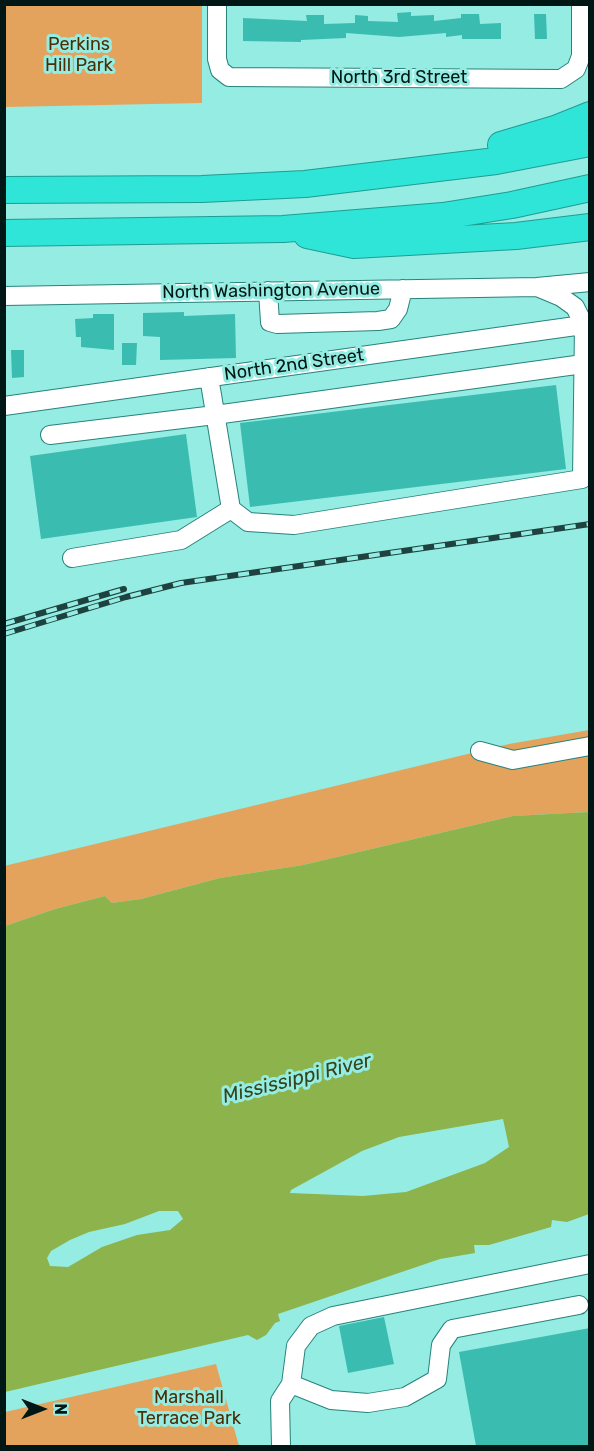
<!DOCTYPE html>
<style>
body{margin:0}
#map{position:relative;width:594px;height:1451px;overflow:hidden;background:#95ece2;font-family:Rubik,sans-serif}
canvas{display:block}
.frame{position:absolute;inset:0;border:6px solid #001715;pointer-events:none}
.north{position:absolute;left:12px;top:1379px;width:60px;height:60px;-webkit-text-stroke:4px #95ece2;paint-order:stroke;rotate:90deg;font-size:16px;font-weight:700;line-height:24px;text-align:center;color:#001715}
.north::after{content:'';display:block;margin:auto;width:21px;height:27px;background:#001715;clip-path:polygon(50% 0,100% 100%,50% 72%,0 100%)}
</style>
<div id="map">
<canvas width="594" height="1451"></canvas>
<div class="frame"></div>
<div class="north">N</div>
</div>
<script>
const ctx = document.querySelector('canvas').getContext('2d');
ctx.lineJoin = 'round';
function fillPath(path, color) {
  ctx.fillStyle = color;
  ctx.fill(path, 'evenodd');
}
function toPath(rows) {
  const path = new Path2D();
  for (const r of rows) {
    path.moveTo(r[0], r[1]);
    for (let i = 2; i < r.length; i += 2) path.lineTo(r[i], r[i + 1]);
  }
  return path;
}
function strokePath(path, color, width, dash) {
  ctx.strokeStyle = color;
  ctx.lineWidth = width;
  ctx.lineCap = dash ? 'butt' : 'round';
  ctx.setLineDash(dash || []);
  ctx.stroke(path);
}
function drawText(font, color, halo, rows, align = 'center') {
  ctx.font = font + ' Rubik,sans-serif';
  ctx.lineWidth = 6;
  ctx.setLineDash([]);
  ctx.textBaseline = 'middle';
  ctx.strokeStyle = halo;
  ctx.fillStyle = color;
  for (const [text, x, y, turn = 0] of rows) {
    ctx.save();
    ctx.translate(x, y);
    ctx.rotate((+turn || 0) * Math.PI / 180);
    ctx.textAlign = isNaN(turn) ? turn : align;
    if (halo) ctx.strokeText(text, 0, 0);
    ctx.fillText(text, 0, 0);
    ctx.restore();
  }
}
const green = toPath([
 [4,5,202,5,202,103,5,107],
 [589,730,589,812,513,816,303,865,220,878,141,899,112,903,105,896,55,909,5,926,4,866,509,744],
 [216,1364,239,1446,5,1446,5,1412]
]);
const water = toPath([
 [589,812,589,1214,567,1222,552,1220,551,1227,489,1245,474,1245,475,1253,440,1259,278,1314,280,1321,275,1323,266,1335,257,1340,248,1335,5,1392,5,926,55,909,105,896,112,903,141,899,220,878,303,865,513,816],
 [503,1119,509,1147,485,1163,406,1192,363,1196,290,1193,291,1190,362,1151,399,1137],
 [159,1211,178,1211,183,1219,170,1230,137,1235,102,1247,68,1267,50,1266,47,1258,51,1251,70,1240,89,1232,125,1224]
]);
const building = toPath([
 [411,12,411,16,434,15,434,21,461,18,461,14,479,14,480,24,501,23,501,39,462,39,462,35,446,37,446,33,399,37,346,33,346,38,301,40,301,42,243,41,243,18,307,21,306,15,324,15,324,24,355,23,355,15,368,16,368,21,398,22,397,13],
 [534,14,546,14,547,39,535,39],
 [184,312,184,316,235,314,236,358,160,360,160,337,143,336,143,313],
 [93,314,114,314,114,350,81,347,81,337,76,337,75,319,93,318],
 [122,343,137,343,136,365,122,365],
 [11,350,24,350,24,377,12,378],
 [556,385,566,469,250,507,240,423],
 [186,434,197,517,41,539,30,456],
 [384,1317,394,1364,348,1373,339,1326],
 [590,1328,590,1446,476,1446,459,1352]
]);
const minor = toPath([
 [217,4,217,59,220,70,229,77,561,79,576,69,581,56,581,4],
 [268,291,270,322,277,324,378,321,391,319,398,309,403,289],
 [4,296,537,287,590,282],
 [209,377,231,509,248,522,294,525,582,479,584,325,575,307,561,297,537,287],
 [4,406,590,324],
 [50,435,215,415,583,364],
 [72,558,181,540,231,509],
 [480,751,513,760,590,746],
 [291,1384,331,1400,368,1403,405,1397,437,1379,441,1345,452,1329,579,1305],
 [281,1446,280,1401,291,1384,296,1346,311,1326,333,1316,590,1264]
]);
const highway = toPath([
 [501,145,555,129,590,115],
 [4,190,202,189,305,184,496,161,590,143],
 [4,233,283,229,443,216,512,205,590,188],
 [307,235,354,245,516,236,590,227]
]);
const rail = toPath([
 [4,624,124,589],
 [4,634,126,597,181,583,590,524]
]);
const parkNames = [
 ["Perkins",79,45],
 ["Hill Park",79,66],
 ["Marshall",189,1398],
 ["Terrace Park",189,1419]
];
const streetNames = [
 ["North 3rd Street",399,78],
 ["North Washington Avenue",271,291,-1],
 ["North 2nd Street",294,365,-8]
];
const waterNames = [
 ["Mississippi River",297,1079,-14]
];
fillPath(green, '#e3a35c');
fillPath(water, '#8cb34c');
fillPath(building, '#3abcb1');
strokePath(minor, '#27837c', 20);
strokePath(highway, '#1e9d93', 28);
strokePath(minor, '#fff', 18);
strokePath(highway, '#2ee5d7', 26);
strokePath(rail, '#1e423f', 6);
strokePath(rail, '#95ece2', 4, [11]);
drawText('18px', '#4c2d06', '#95ece2', parkNames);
drawText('18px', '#001715', '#95ece2', streetNames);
drawText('italic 20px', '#35451b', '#95ece2', waterNames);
</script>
